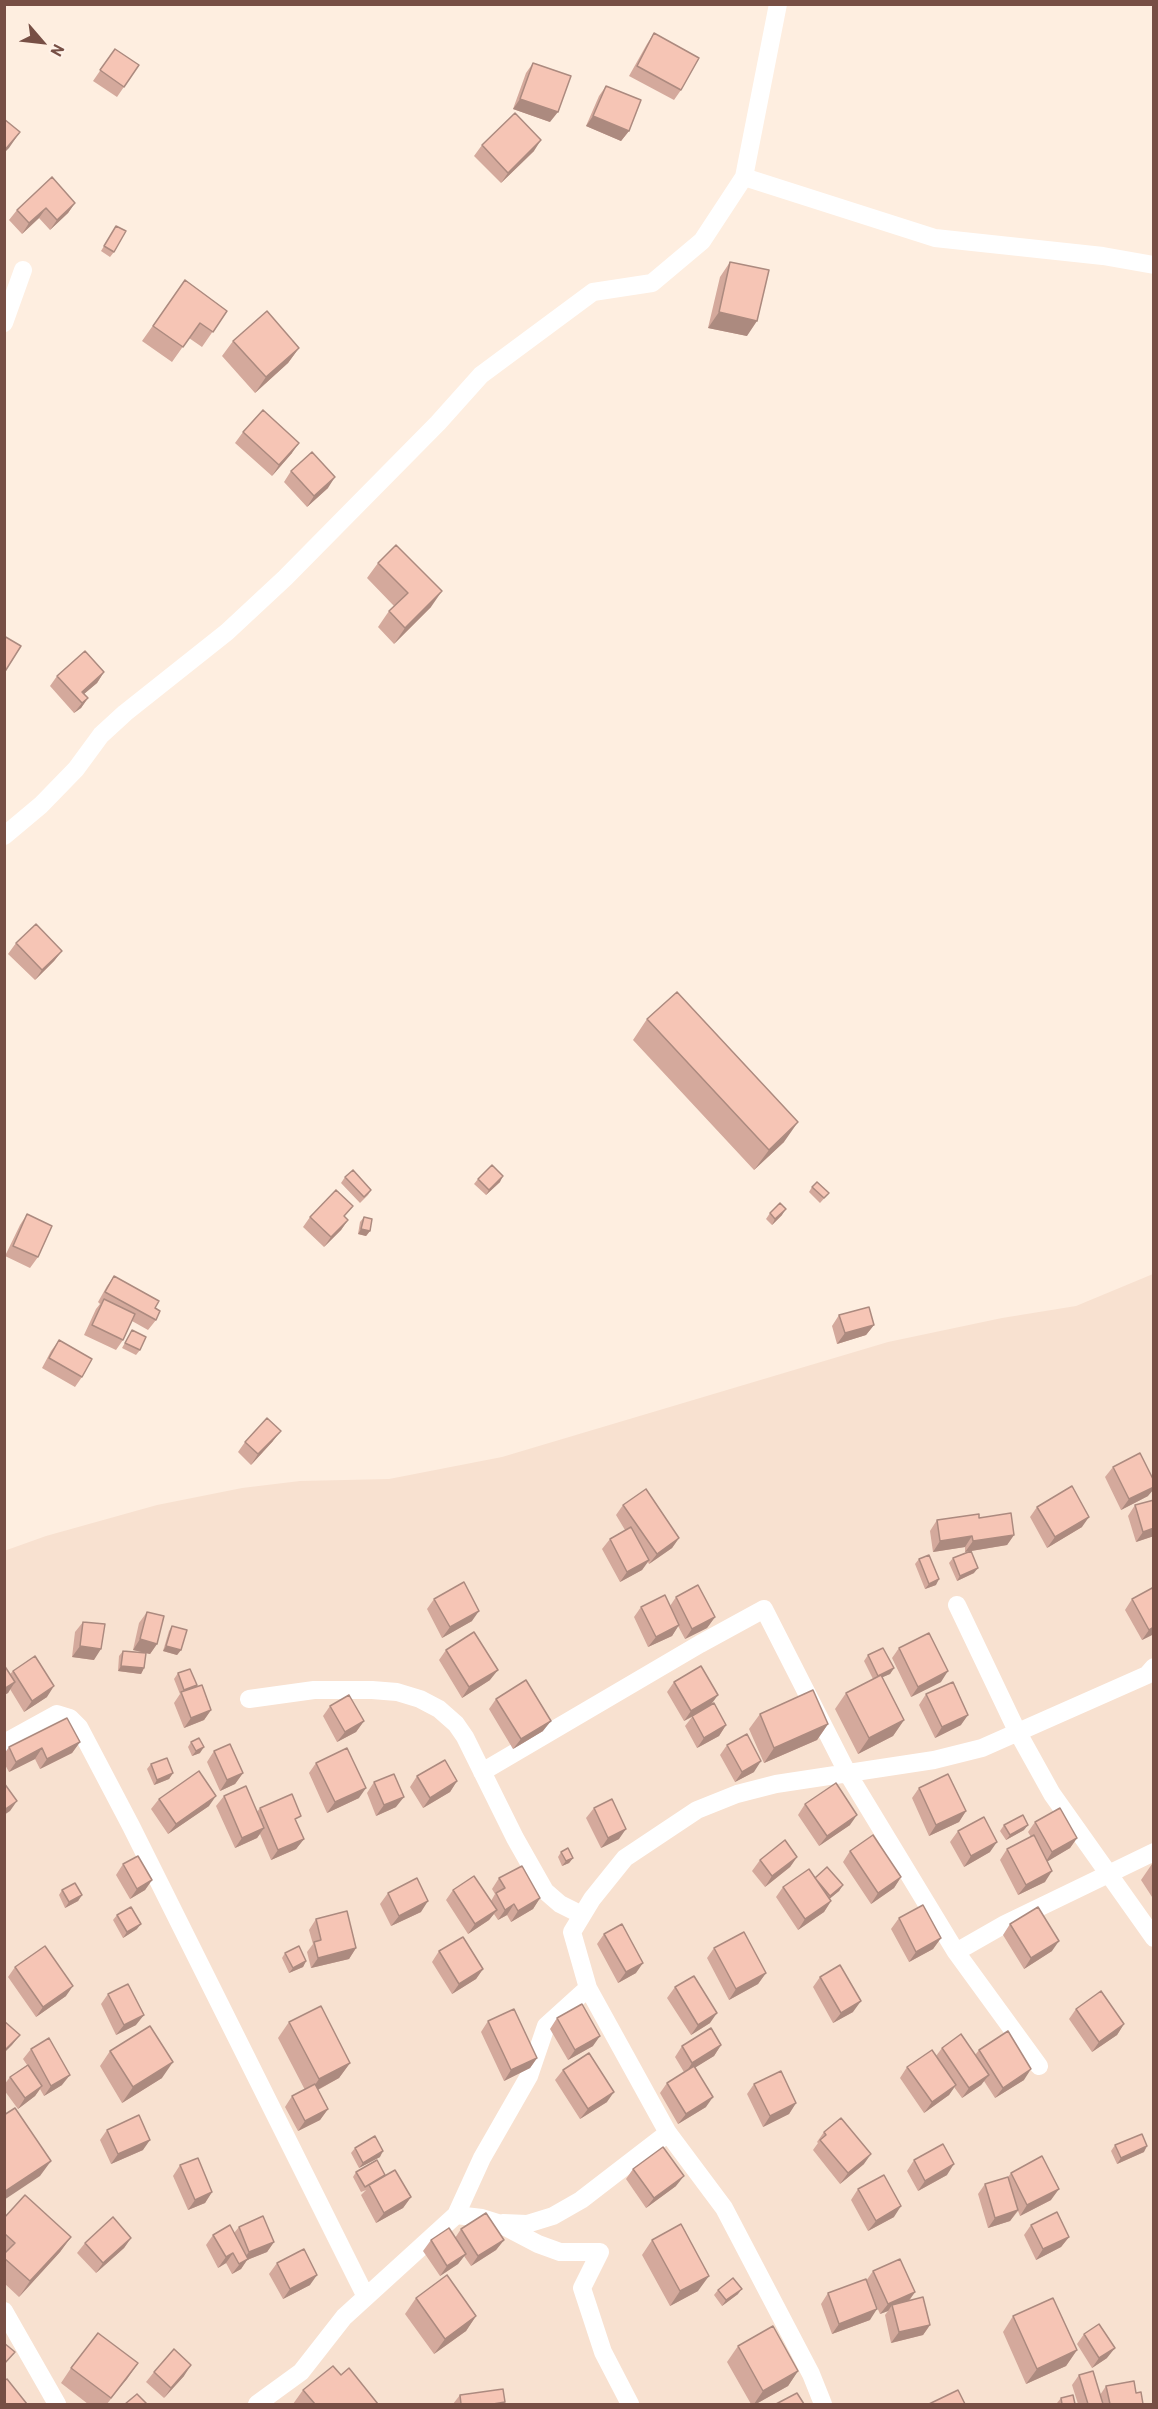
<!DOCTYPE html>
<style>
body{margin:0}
#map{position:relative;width:1158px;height:2409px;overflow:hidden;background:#feeee0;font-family:Barlow,sans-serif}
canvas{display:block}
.frame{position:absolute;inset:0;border:6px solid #774f45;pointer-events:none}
.north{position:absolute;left:12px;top:12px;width:60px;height:60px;-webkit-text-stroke:4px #fff2e8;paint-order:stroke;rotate:118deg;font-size:16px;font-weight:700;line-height:24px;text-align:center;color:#774f45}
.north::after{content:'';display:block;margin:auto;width:21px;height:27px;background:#774f45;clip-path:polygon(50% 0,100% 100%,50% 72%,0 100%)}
</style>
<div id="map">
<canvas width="1158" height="2409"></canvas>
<div class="frame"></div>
<div class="north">N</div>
</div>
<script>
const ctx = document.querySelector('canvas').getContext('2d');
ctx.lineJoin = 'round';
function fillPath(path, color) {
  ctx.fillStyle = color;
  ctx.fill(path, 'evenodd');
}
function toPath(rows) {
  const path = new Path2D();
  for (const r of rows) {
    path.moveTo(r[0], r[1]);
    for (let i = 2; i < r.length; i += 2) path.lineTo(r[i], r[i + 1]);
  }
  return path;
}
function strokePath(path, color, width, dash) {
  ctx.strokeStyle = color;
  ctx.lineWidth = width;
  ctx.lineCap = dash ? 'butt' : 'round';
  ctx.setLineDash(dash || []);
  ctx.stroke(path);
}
const residential = toPath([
 [1153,1274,1153,2404,5,2404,4,1551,46,1536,157,1505,242,1488,300,1481,389,1479,502,1457,888,1342,1002,1318,1076,1306]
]);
const minor = toPath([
 [744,177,778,4],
 [4,323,23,270],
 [4,836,41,805,76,769,101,735,125,713,227,632,285,578,438,423,481,375,593,292,652,283,702,241,744,177,935,238,1103,256,1154,265],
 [957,1605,1017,1731,1052,1794,1154,1938],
 [249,1699,314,1690,372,1690,397,1692,420,1699,439,1709,456,1724,465,1737,515,1838,545,1891,560,1904,582,1915],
 [4,1743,57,1714,70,1718,79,1727,131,1826,366,2297],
 [482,1772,700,1644,764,1609,848,1774,956,1952,1039,2066],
 [956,1952,1005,1924,1154,1852],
 [588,1988,668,2133,724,2208,811,2374,823,2404],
 [456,2215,482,2218,498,2223,538,2244,560,2252,600,2252,582,2288,603,2352,630,2404],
 [503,2223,527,2224,553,2216,581,2200,668,2133],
 [4,2311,57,2404],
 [257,2404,301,2372,344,2317,456,2215,482,2158,529,2076,546,2026,588,1988,572,1932,592,1899,625,1858,697,1810,737,1794,776,1784,934,1760,982,1748,1147,1675,1154,1667]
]);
const wall = toPath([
 [654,33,681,90,674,100,629,76,647,44],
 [115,49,139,65,117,97,93,81],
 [533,63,550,122,513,109,526,73],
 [606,86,629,131,621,141,586,126,599,96],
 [482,145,534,151,501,183,474,156],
 [75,203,68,213,50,230,39,218,22,234,9,220,17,210],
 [116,226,114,252,110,257,101,251],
 [730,262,747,336,708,328,720,277],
 [185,280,227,311,202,347,189,338,172,362,142,341],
 [233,341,299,348,288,363,255,393,222,356],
 [243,432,292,453,272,476,235,443],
 [291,471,328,488,307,507,284,482],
 [378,563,431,607,394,644,378,627,389,611,394,606,367,578],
 [104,672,97,683,84,694,88,698,81,708,74,713,50,686,57,676],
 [16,943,62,951,54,961,35,980,8,954],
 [647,1019,784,1142,754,1170,633,1040],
 [345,1177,371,1190,368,1195,360,1203,341,1183],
 [478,1179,500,1182,486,1195,474,1184],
 [812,1187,829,1193,820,1203,809,1192],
 [770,1213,782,1215,772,1225,766,1219],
 [27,1214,38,1257,30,1268,5,1256,20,1225],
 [310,1217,345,1217,348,1220,341,1230,324,1247,303,1227],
 [364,1217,370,1231,366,1236,358,1234,360,1222],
 [114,1276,155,1308,156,1320,148,1330,132,1321,123,1340,116,1350,84,1335,96,1309,100,1304,98,1302,107,1286],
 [839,1315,874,1325,866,1335,837,1344,832,1326],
 [132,1330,140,1350,136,1355,122,1348],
 [59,1340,82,1377,75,1387,42,1368,51,1351],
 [273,1441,251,1465,238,1452,245,1442],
 [1113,1467,1148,1496,1121,1510,1105,1477],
 [1154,1500,1154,1536,1136,1542,1128,1516,1135,1505],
 [623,1505,679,1538,672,1548,649,1564,648,1562,642,1570,620,1582,602,1549,610,1539,625,1530,616,1515],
 [1037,1507,1082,1527,1047,1548,1030,1517],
 [979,1518,1014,1535,1007,1545,971,1551,974,1573,957,1581,949,1563,953,1558,970,1551,965,1552,965,1547,933,1552,930,1531,937,1520],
 [919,1559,936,1585,925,1589,915,1564],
 [1154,1587,1154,1634,1142,1640,1125,1610,1132,1599],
 [676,1597,715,1617,707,1628,685,1639,678,1626,672,1636,648,1647,634,1617,641,1607,670,1606],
 [434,1599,472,1621,442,1638,427,1609],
 [147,1612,157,1644,150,1654,133,1650,139,1623],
 [83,1622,94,1660,72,1657,75,1632],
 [172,1626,181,1650,177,1655,163,1651,169,1631],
 [899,1648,941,1682,911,1697,892,1658],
 [446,1650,490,1680,462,1698,439,1660],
 [123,1651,144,1668,141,1674,118,1671,119,1656],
 [868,1655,894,1668,890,1674,882,1677,904,1720,893,1736,858,1754,835,1709,846,1693,873,1679,864,1661],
 [4,1665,10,1674,13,1671,47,1697,24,1712,10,1689,8,1693,4,1695],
 [178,1673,196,1687,211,1710,204,1720,184,1728,174,1703,180,1694,174,1679],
 [674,1682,711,1705,726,1725,719,1736,697,1748,685,1726,692,1717,684,1721,667,1692],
 [926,1694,961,1725,935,1738,919,1705],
 [496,1699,543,1731,513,1749,489,1709],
 [330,1706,364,1721,356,1732,337,1742,323,1716],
 [760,1714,828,1724,817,1740,764,1763,749,1729],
 [80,1742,72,1753,40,1769,35,1759,9,1772,4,1763,4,1754,9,1747],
 [191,1742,200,1753,192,1756,188,1747],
 [727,1745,754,1772,735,1782,720,1755],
 [214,1751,243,1773,235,1784,220,1791,207,1762],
 [316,1763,359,1798,327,1813,309,1773],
 [151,1764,173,1773,169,1779,154,1785,147,1769],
 [417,1776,457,1781,450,1792,423,1808,410,1787],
 [374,1782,396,1807,376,1816,367,1793],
 [919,1788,966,1811,959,1822,929,1836,912,1798],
 [224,1796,257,1812,260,1808,297,1823,304,1839,296,1849,271,1860,260,1834,257,1838,235,1848,216,1806],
 [159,1799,209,1806,168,1834,151,1809],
 [805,1804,850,1825,819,1846,798,1815],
 [594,1808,619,1839,601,1848,586,1818],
 [1035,1822,1077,1838,1070,1848,1047,1861,1045,1882,1018,1895,1000,1860,1007,1849,1031,1837,1028,1832],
 [1004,1825,1024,1830,1006,1840,1000,1831],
 [958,1831,990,1852,964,1867,950,1842],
 [850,1851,901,1877,894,1888,871,1904,843,1862],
 [561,1852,573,1858,569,1863,562,1866,558,1857],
 [797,1857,790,1867,765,1887,752,1871,760,1860],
 [1154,1863,1154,1900,1141,1880,1152,1864],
 [123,1864,152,1880,145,1890,130,1899,116,1875],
 [499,1878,540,1898,533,1909,511,1922,507,1915,498,1920,494,1914,489,1920,468,1934,446,1900,453,1890,491,1901,495,1894,492,1889],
 [815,1878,843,1885,839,1891,829,1899,831,1901,824,1912,798,1930,776,1897,783,1887],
 [62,1890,82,1895,78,1901,65,1908,59,1895],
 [388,1893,421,1912,391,1926,380,1904],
 [117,1915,137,1929,123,1938,113,1920],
 [899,1918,941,1938,933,1949,909,1962,891,1929],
 [316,1919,356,1948,349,1959,311,1968,307,1952,313,1944,309,1930],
 [1010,1924,1052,1951,1024,1969,1003,1935],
 [604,1934,636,1973,618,1983,597,1944],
 [714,1948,766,1973,758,1984,729,2000,707,1958],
 [439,1951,483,1969,476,1979,452,1994,432,1962],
 [285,1953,306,1961,303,1967,289,1973,282,1958],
 [15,1967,66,1996,36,2017,8,1977],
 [820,1977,853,2012,833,2023,813,1987],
 [675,1987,710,2023,691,2035,667,1998],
 [108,1994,136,2025,116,2035,101,2004],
 [1076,2009,1124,2024,1117,2035,1092,2052,1069,2019],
 [557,2018,593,2046,568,2060,550,2029],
 [488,2021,537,2058,530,2068,504,2081,481,2032],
 [289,2022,350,2063,339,2078,318,2090,328,2109,320,2120,298,2131,285,2107,292,2096,305,2090,278,2038],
 [721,2045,714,2056,695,2067,706,2107,678,2124,660,2093,667,2083,684,2072,675,2057,682,2046],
 [942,2048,975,2055,979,2050,1024,2080,995,2098,984,2081,981,2085,962,2098,954,2087,949,2095,924,2113,900,2078,907,2067,936,2056],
 [31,2049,62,2085,44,2096,40,2089,35,2096,18,2109,4,2090,4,2085,10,2077,27,2065,23,2059],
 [110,2051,162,2078,122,2103,100,2066],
 [563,2070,607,2102,580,2119,555,2080],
 [754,2084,796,2103,789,2114,763,2127,747,2094],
 [107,2130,143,2150,111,2164,100,2140],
 [824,2132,864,2164,840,2184,813,2150,818,2143,817,2142],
 [1115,2145,1144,2152,1117,2164,1111,2151],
 [355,2148,380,2157,359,2168,351,2153],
 [914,2160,947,2175,918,2191,907,2171],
 [180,2165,212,2192,205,2203,188,2210,173,2176],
 [633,2169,676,2186,646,2208,626,2179],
 [356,2172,411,2197,403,2208,376,2223,361,2195,366,2190,361,2192,353,2177],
 [1011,2173,1051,2200,1020,2216,1018,2211,1010,2221,988,2228,978,2194,985,2184,1008,2177],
 [858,2189,894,2217,868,2231,851,2200],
 [4,2218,71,2237,60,2252,19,2297,4,2283],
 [1031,2225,1069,2237,1061,2247,1036,2260,1024,2235],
 [239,2227,274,2242,267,2252,247,2260,241,2269,232,2274,226,2263,218,2268,206,2245,213,2235,234,2233],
 [461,2229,504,2240,496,2250,471,2266,464,2256,458,2264,440,2276,423,2251,431,2240,455,2238],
 [131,2238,124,2248,96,2273,77,2253,85,2243],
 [652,2240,698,2291,670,2306,642,2255],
 [277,2263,310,2285,283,2299,269,2274],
 [873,2271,915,2292,909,2301,930,2325,923,2335,891,2343,885,2315,888,2311,880,2314,870,2291,870,2320,832,2334,821,2304,828,2293,866,2281],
 [718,2290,738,2294,722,2306,714,2295],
 [416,2298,476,2316,466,2331,434,2354,405,2314],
 [1013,2316,1077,2350,1066,2366,1026,2384,1003,2332],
 [1084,2334,1107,2358,1092,2368,1077,2344],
 [738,2346,798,2371,788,2386,756,2404,751,2404,727,2362],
 [138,2363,107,2404,88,2404,61,2383,71,2368],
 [154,2372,184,2376,164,2398,146,2382],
 [341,2375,378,2404,293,2404,303,2390],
 [1079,2375,1100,2395,1106,2386,1136,2393,1143,2404,1078,2404,1072,2385],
 [460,2395,505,2402,504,2404,453,2404],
 [1061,2398,1075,2404,1057,2404,1057,2403]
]);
const shadedWall = toPath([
 [520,99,558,112,550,122,513,109],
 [593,116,629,131,621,141,586,126],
 [20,132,9,148,4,153,4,151],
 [541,140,534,151,501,183,508,173],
 [75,203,68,213,50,230,57,220],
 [46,208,39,218,22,234,29,223],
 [719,312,757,321,747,336,708,328],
 [299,348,288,363,255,393,266,377],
 [299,443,292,453,272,476,279,465],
 [335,477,328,488,307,507,314,496],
 [442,591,431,607,394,644,405,628],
 [104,672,97,683,78,699,82,692],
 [88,698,81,708,74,713,82,703],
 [62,951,54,961,35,980,42,970],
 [798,1122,784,1142,754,1170,769,1150],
 [503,1176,500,1182,486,1195,489,1190],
 [786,1209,782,1215,772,1225,775,1219],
 [348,1220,341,1230,324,1247,331,1237],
 [361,1229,370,1231,366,1236,358,1234],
 [874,1325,866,1335,837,1344,845,1333],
 [281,1431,273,1441,251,1465,258,1454],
 [1154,1487,1154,1489,1148,1496,1121,1510,1129,1499],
 [1089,1517,1082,1527,1047,1548,1055,1537],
 [1154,1528,1154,1536,1136,1542,1143,1532],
 [1014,1535,1007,1545,965,1552,973,1541],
 [972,1536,965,1547,933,1552,940,1541],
 [679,1538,672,1548,649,1564,657,1554],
 [649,1560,642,1570,620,1582,627,1572],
 [978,1568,974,1573,957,1581,960,1576],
 [939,1579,936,1585,925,1589,929,1584],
 [479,1611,472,1621,442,1638,450,1627],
 [715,1617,707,1628,685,1639,692,1629],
 [679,1625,672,1636,648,1647,656,1637],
 [1154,1627,1154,1634,1142,1640,1149,1630],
 [140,1639,157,1644,150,1654,133,1650],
 [80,1646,101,1649,94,1660,72,1657],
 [166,1646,181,1650,177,1655,163,1651],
 [121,1666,144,1668,141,1674,118,1671],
 [894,1668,890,1674,874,1681,878,1676],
 [498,1670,490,1680,462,1698,469,1687],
 [948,1671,941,1682,911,1697,918,1687],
 [15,1682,8,1693,4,1695,4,1689],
 [54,1686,47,1697,24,1712,32,1701],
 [718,1695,710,1706,684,1721,691,1711],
 [211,1710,204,1720,184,1728,191,1718],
 [968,1715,961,1725,935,1738,942,1727],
 [904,1720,893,1736,858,1754,869,1738],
 [364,1721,356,1732,337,1742,345,1732],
 [551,1721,543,1731,513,1749,521,1739],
 [828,1724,817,1740,764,1763,774,1748],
 [726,1725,719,1736,697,1748,704,1738],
 [80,1742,72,1753,40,1769,47,1759],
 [204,1747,200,1753,192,1756,196,1751],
 [42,1748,35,1759,9,1772,16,1762],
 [761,1761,754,1772,735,1782,742,1772],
 [173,1773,169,1779,154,1785,157,1780],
 [243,1773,235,1784,220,1791,227,1780],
 [457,1781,450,1792,423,1808,430,1798],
 [366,1788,359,1798,327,1813,335,1802],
 [216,1796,209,1806,168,1834,176,1824],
 [404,1797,396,1807,376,1816,384,1805],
 [17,1801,10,1811,4,1815,4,1810],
 [966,1811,959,1822,929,1836,936,1825],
 [857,1815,850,1825,819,1846,827,1836],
 [1028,1825,1024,1830,1006,1840,1010,1835],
 [264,1828,257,1838,235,1848,242,1838],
 [626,1829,619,1839,601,1848,608,1838],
 [1077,1838,1070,1848,1045,1863,1052,1852],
 [304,1839,296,1849,271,1860,278,1850],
 [997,1842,990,1852,964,1867,971,1856],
 [797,1857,790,1867,765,1887,772,1876],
 [573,1858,569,1863,562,1866,566,1861],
 [1052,1871,1045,1882,1018,1895,1026,1885],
 [901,1877,894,1888,871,1904,878,1893],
 [152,1880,145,1890,130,1899,137,1889],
 [843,1885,839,1891,827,1901,830,1896],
 [82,1895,78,1901,65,1908,69,1902],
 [540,1898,533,1909,511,1922,518,1911],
 [428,1901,421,1912,391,1926,399,1916],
 [831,1901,824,1912,798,1930,805,1919],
 [514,1904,507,1915,498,1920,505,1910],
 [497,1910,489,1920,468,1934,475,1924],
 [141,1924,137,1929,123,1938,127,1932],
 [941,1938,933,1949,909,1962,916,1952],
 [1059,1941,1052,1951,1024,1969,1031,1958],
 [356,1948,349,1959,311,1968,318,1958],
 [306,1961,303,1967,289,1973,293,1968],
 [643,1963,636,1973,618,1983,626,1972],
 [483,1969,476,1979,452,1994,459,1984],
 [766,1973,758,1984,729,2000,736,1989],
 [73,1986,66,1996,36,2017,43,2007],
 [861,2001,853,2012,833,2023,841,2013],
 [717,2013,710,2023,691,2035,698,2025],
 [144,2015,136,2025,116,2035,124,2025],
 [1124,2024,1117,2035,1092,2052,1099,2042],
 [20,2035,12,2045,4,2053,4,2051],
 [600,2036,593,2046,568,2060,575,2050],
 [721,2045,714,2056,685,2074,692,2063],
 [537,2058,530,2068,504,2081,511,2070],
 [173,2062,162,2078,122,2103,133,2087],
 [350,2063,339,2078,308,2095,319,2079],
 [1031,2069,1024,2080,995,2098,1003,2088],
 [70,2075,62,2085,44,2096,51,2086],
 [989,2075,981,2085,962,2098,969,2088],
 [956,2085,949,2095,924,2113,932,2102],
 [42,2086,35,2096,18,2109,25,2098],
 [614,2092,607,2102,580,2119,588,2109],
 [713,2097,706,2107,678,2124,686,2114],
 [796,2103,789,2114,763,2127,770,2116],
 [328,2109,320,2120,298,2131,305,2121],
 [150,2140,143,2150,111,2164,118,2154],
 [1147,2146,1144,2152,1117,2164,1121,2158],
 [383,2151,380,2157,359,2168,363,2163],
 [871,2154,864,2164,840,2184,848,2173],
 [51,2161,40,2176,4,2200,4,2192],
 [954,2164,947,2175,918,2191,925,2181],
 [684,2176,676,2186,646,2208,654,2198],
 [1059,2189,1051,2200,1020,2216,1027,2205],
 [212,2192,205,2203,188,2210,195,2200],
 [411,2197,403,2208,376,2223,384,2213],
 [901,2206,894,2217,868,2231,876,2221],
 [1018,2210,1010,2221,988,2228,995,2218],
 [71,2237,60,2252,19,2297,30,2281],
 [1069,2237,1061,2247,1036,2260,1043,2249],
 [131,2238,124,2248,96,2273,103,2263],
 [504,2240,496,2250,471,2266,478,2256],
 [274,2242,267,2252,247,2260,241,2269,232,2274,249,2252],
 [233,2253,226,2263,218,2268,226,2257],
 [466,2254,458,2264,440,2276,447,2266],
 [317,2275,310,2285,283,2299,290,2289],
 [709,2276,698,2291,670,2306,680,2291],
 [742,2289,738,2294,722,2306,726,2300],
 [915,2292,907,2303,892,2305,888,2311,880,2314,888,2304],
 [877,2309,870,2320,832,2334,839,2324],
 [476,2316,466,2331,434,2354,445,2339],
 [930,2325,923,2335,891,2343,899,2332],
 [1115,2348,1107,2358,1092,2368,1099,2358],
 [1077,2350,1066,2366,1026,2384,1037,2369],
 [138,2363,127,2379,106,2404,111,2398],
 [191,2365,184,2376,164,2398,171,2388],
 [798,2371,788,2386,756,2404,754,2404,763,2391]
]);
const building = toPath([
 [654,33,699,58,681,90,637,66,654,33],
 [115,49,139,65,124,87,100,70,115,49],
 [533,63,571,76,558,112,520,99,533,63],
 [606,86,641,100,629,131,593,116,606,86],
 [515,113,541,140,508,173,482,145,515,113],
 [4,119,20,132,4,151,4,119],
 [52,177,75,203,57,220,46,208,29,223,17,210,52,177],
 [116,226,126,231,114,252,104,246,116,226],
 [730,262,769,270,757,321,719,312,730,262],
 [185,280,227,311,213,332,200,323,183,347,153,326,185,280],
 [267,311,299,348,266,377,233,341,267,311],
 [263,410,299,443,279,465,243,432,263,410],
 [312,452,335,477,314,496,291,471,312,452],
 [396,545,442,591,405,628,389,611,408,593,378,563,396,545],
 [4,636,21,646,4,673,4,636],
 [85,651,104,672,82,692,88,698,82,703,57,676,85,651],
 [36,924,62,951,42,970,16,943,36,924],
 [677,992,798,1122,769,1150,647,1019,677,992],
 [492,1165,503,1176,489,1190,478,1179,492,1165],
 [353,1170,371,1190,364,1197,345,1177,353,1170],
 [817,1182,829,1193,824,1198,812,1187,817,1182],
 [336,1190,353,1206,344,1216,348,1220,331,1237,310,1217,336,1190],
 [780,1203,786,1209,775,1219,770,1213,780,1203],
 [27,1214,52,1226,38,1257,13,1246,27,1214],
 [364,1217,372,1219,370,1231,361,1229,364,1217],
 [114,1276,159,1301,155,1308,160,1311,156,1320,105,1292,114,1276],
 [104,1299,135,1314,123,1340,92,1325,104,1299],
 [869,1307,874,1325,845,1333,839,1315,869,1307],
 [132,1330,146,1337,140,1350,125,1343,132,1330],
 [59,1340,92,1359,82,1377,49,1358,59,1340],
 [267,1418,281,1431,258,1454,245,1442,267,1418],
 [1140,1453,1154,1481,1154,1487,1129,1499,1113,1467,1140,1453],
 [1072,1486,1089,1517,1055,1537,1037,1507,1072,1486],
 [646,1489,679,1538,657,1554,623,1505,646,1489],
 [1154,1500,1154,1528,1143,1532,1135,1505,1154,1500],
 [1011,1513,1014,1535,973,1541,972,1536,940,1541,937,1520,979,1514,979,1518,1011,1513],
 [631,1527,649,1560,627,1572,610,1539,631,1527],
 [971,1551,978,1568,960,1576,953,1558,971,1551],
 [929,1555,939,1579,929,1584,919,1559,929,1555],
 [464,1582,479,1611,450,1627,434,1599,464,1582],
 [698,1585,715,1617,692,1629,676,1597,698,1585],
 [1154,1587,1154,1627,1149,1630,1132,1599,1154,1587],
 [665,1595,679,1625,656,1637,641,1607,665,1595],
 [147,1612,164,1616,157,1644,140,1639,147,1612],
 [83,1622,105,1624,101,1649,80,1646,83,1622],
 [172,1626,187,1630,181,1650,166,1646,172,1626],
 [474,1632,498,1670,469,1687,446,1650,474,1632],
 [929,1633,948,1671,918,1687,899,1648,929,1633],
 [883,1648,894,1668,878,1676,868,1655,883,1648],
 [123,1651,146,1653,144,1668,121,1666,123,1651],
 [35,1656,54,1686,32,1701,13,1671,35,1656],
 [4,1665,15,1682,4,1689,4,1665],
 [701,1666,718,1695,691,1711,674,1682,701,1666],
 [190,1669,197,1685,184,1690,178,1673,190,1669],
 [881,1675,904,1720,869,1738,846,1693,881,1675],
 [526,1680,551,1721,521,1739,496,1699,526,1680],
 [953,1682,968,1715,942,1727,926,1694,953,1682],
 [202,1685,211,1710,191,1718,181,1692,202,1685],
 [813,1690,828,1724,774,1748,760,1714,813,1690],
 [349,1695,364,1721,345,1732,330,1706,349,1695],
 [714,1703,726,1725,704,1738,692,1716,714,1703],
 [67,1718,80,1742,47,1759,42,1748,16,1762,9,1747,67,1718],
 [747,1734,761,1761,742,1772,727,1745,747,1734],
 [199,1738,204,1747,196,1751,191,1742,199,1738],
 [230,1744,243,1773,227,1780,214,1751,230,1744],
 [347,1748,366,1788,335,1802,316,1763,347,1748],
 [167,1758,173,1773,157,1780,151,1764,167,1758],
 [445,1760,457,1781,430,1798,417,1776,445,1760],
 [199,1771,216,1796,176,1824,159,1799,199,1771],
 [394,1774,404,1797,384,1805,374,1782,394,1774],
 [948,1774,966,1811,936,1825,919,1788,948,1774],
 [4,1783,17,1801,4,1810,4,1783],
 [836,1783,857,1815,827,1836,805,1804,836,1783],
 [246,1786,264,1828,242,1838,224,1796,246,1786],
 [292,1794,301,1816,295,1819,304,1839,278,1850,260,1808,292,1794],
 [612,1799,626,1829,608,1838,594,1808,612,1799],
 [1060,1808,1077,1838,1052,1852,1035,1822,1060,1808],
 [1023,1815,1028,1825,1010,1835,1004,1825,1023,1815],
 [984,1817,997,1842,971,1856,958,1831,984,1817],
 [873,1835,901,1877,878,1893,850,1851,873,1835],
 [1034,1835,1052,1871,1026,1885,1007,1849,1034,1835],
 [785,1840,797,1857,772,1876,760,1860,785,1840],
 [568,1848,573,1858,566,1861,561,1852,568,1848],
 [138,1856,152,1880,137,1889,123,1864,138,1856],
 [522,1866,540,1898,518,1911,514,1904,505,1910,496,1893,505,1888,499,1878,522,1866],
 [827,1867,843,1885,830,1896,815,1878,827,1867],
 [809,1869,831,1901,805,1919,783,1887,809,1869],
 [474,1876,497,1910,475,1924,453,1890,474,1876],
 [417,1878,428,1901,399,1916,388,1893,417,1878],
 [75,1883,82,1895,69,1902,62,1890,75,1883],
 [923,1905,941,1938,916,1952,899,1918,923,1905],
 [131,1907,141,1924,127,1932,117,1915,131,1907],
 [1038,1907,1059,1941,1031,1958,1010,1924,1038,1907],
 [347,1911,356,1948,318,1958,314,1942,321,1940,316,1919,347,1911],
 [622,1924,643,1963,626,1972,604,1934,622,1924],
 [744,1932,766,1973,736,1989,714,1948,744,1932],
 [463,1937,483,1969,459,1984,439,1951,463,1937],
 [45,1946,73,1986,43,2007,15,1967,45,1946],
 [299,1946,306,1961,293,1968,285,1953,299,1946],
 [840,1965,861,2001,841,2013,820,1977,840,1965],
 [694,1976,717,2013,698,2025,675,1987,694,1976],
 [128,1984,144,2015,124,2025,108,1994,128,1984],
 [1101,1991,1124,2024,1099,2042,1076,2009,1101,1991],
 [582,2004,600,2036,575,2050,557,2018,582,2004],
 [321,2006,350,2063,319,2079,289,2022,321,2006],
 [514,2009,537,2058,511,2070,488,2021,514,2009],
 [4,2021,20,2035,4,2051,4,2021],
 [150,2026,173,2062,133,2087,110,2051,150,2026],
 [711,2028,721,2045,692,2063,682,2046,711,2028],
 [1008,2031,1031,2069,1003,2088,979,2050,1008,2031],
 [961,2034,989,2075,969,2088,942,2048,961,2034],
 [49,2038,70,2075,51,2086,31,2049,49,2038],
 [932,2050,956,2085,932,2102,907,2067,932,2050],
 [589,2053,614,2092,588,2109,563,2070,589,2053],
 [28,2065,42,2086,25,2098,10,2077,28,2065],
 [694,2066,713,2097,686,2114,667,2083,694,2066],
 [781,2071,796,2103,770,2116,754,2084,781,2071],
 [315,2084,328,2109,305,2121,292,2096,315,2084],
 [15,2108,51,2161,4,2192,4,2115,15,2108],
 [139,2115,150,2140,118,2154,107,2130,139,2115],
 [841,2118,871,2154,848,2173,820,2140,826,2135,824,2132,841,2118],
 [1142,2134,1147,2146,1121,2158,1115,2145,1142,2134],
 [375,2136,383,2151,363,2163,355,2148,375,2136],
 [943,2144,954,2164,925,2181,914,2160,943,2144],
 [663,2147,684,2176,654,2198,633,2169,663,2147],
 [1042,2156,1059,2189,1027,2205,1011,2173,1042,2156],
 [198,2158,212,2192,195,2200,180,2165,198,2158],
 [377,2160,385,2175,365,2187,356,2172,377,2160],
 [395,2170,411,2197,384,2213,369,2185,395,2170],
 [884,2175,901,2206,876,2221,858,2189,884,2175],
 [1008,2177,1018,2210,995,2218,985,2184,1008,2177],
 [25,2195,71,2237,30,2281,4,2258,4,2254,15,2243,4,2233,4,2218,25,2195],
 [1057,2212,1069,2237,1043,2249,1031,2225,1057,2212],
 [486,2213,504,2240,478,2256,461,2229,486,2213],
 [263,2216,274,2242,249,2252,239,2227,263,2216],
 [113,2217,131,2238,103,2263,85,2243,113,2217],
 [681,2224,709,2276,680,2291,652,2240,681,2224],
 [230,2225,248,2259,239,2264,233,2253,226,2257,213,2235,230,2225],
 [449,2228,466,2254,447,2266,431,2240,449,2228],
 [304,2249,317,2275,290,2289,277,2263,304,2249],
 [900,2259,915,2292,888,2304,873,2271,900,2259],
 [447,2275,476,2316,445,2339,416,2298,447,2275],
 [733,2278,742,2289,726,2300,718,2290,733,2278],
 [866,2279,877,2309,839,2324,828,2293,866,2279],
 [923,2297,930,2325,899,2332,892,2305,923,2297],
 [1053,2298,1077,2350,1037,2369,1013,2316,1053,2298],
 [1099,2324,1115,2348,1099,2358,1084,2334,1099,2324],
 [773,2326,798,2371,763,2391,738,2346,773,2326],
 [98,2333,138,2363,111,2398,71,2368,98,2333],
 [4,2343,15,2352,4,2364,4,2343],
 [174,2349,191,2365,171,2388,154,2372,174,2349],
 [333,2366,341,2375,349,2368,378,2404,315,2404,303,2390,333,2366],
 [1093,2371,1103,2404,1088,2404,1079,2375,1093,2371],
 [7,2379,27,2404,4,2404,4,2381,7,2379],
 [1134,2381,1136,2393,1141,2392,1143,2404,1110,2404,1106,2386,1134,2381],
 [503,2389,505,2402,493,2404,461,2404,460,2395,503,2389],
 [958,2390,965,2404,929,2404,958,2390],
 [797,2393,804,2404,776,2404,797,2393],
 [137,2394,147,2404,125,2404,137,2394],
 [1073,2395,1075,2404,1062,2404,1061,2398,1073,2395]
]);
fillPath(residential, '#f8e1d0');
strokePath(minor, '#fff', 18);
fillPath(wall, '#d4a99c');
fillPath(shadedWall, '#ac8a7f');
fillPath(building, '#f6c5b5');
strokePath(building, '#ac8a7f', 1.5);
</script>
